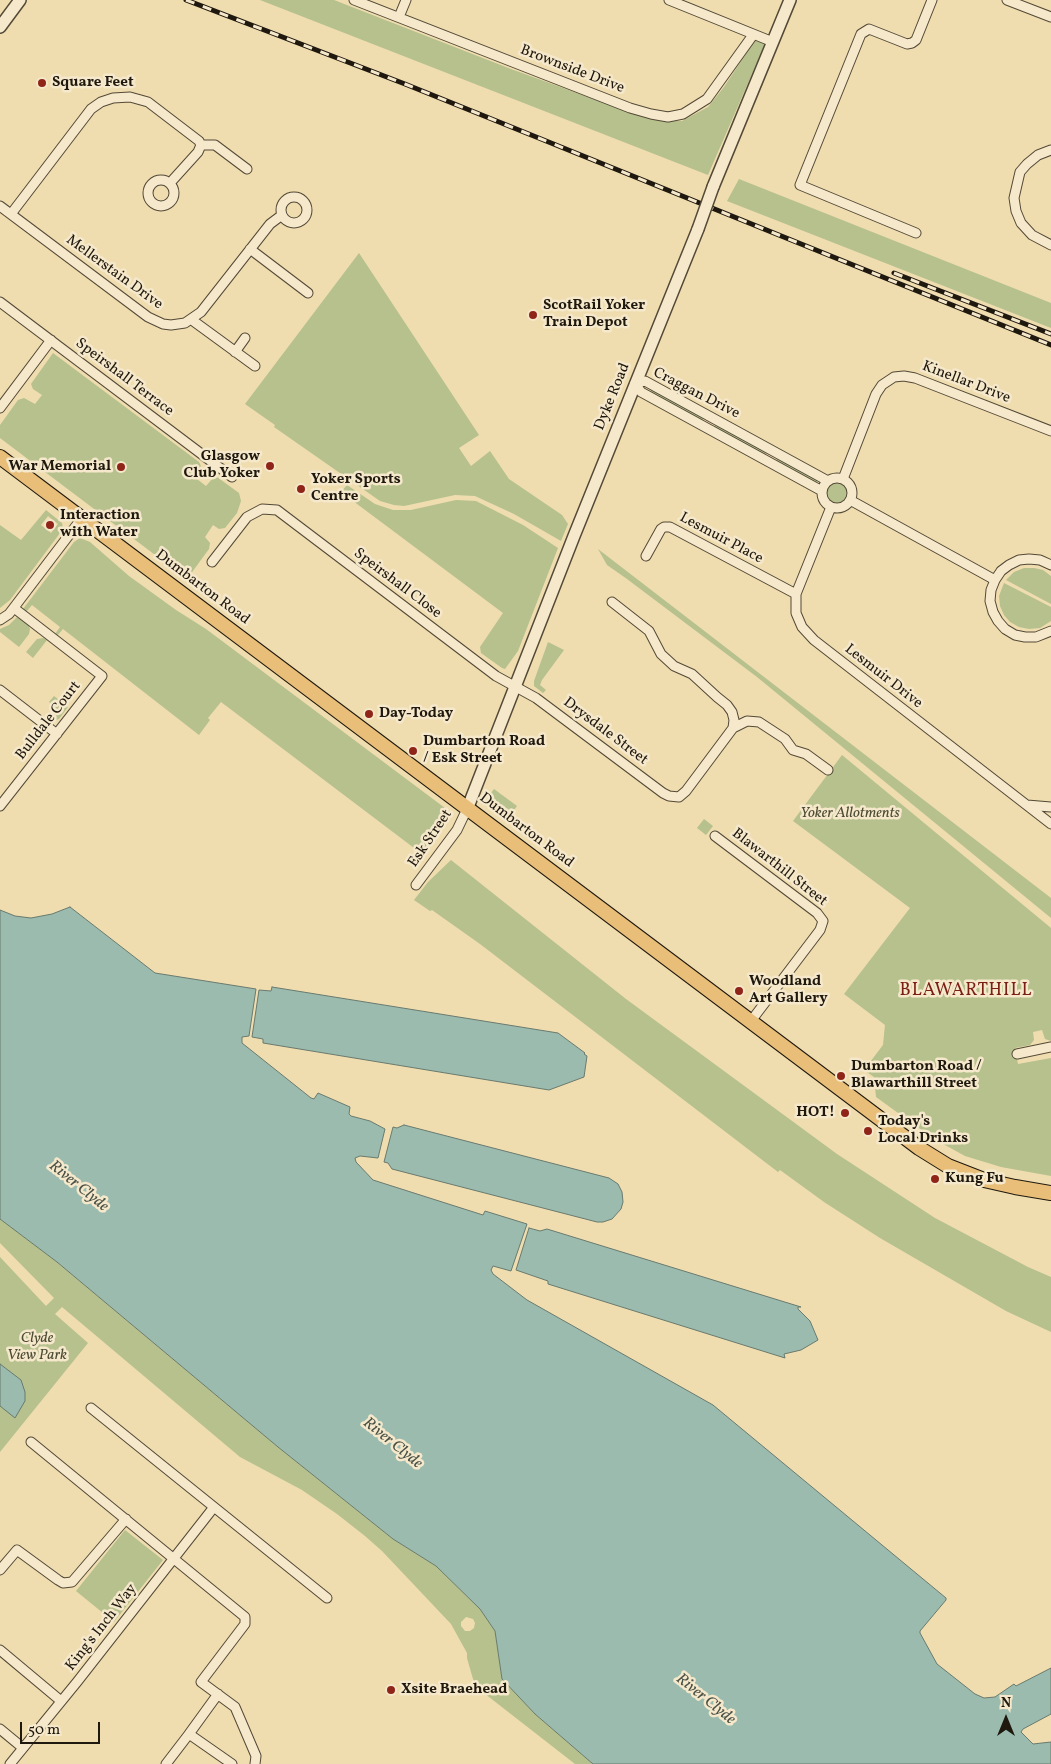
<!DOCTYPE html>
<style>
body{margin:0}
#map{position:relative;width:1051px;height:1764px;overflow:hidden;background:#efdcaf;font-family:Vollkorn,serif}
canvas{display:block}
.north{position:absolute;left:981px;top:1694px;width:50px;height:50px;-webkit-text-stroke:4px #f5e8cb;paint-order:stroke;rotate:0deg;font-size:14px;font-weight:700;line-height:20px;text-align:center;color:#1f180e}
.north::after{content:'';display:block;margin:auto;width:18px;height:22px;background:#1f180e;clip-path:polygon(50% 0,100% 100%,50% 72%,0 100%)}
.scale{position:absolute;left:20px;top:1722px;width:80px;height:22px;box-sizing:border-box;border:2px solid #1f180e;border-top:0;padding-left:6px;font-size:15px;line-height:18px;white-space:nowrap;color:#1f180e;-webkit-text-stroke:4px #f5e8cb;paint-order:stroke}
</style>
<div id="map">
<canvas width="1051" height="1764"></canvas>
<div class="north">N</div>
<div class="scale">50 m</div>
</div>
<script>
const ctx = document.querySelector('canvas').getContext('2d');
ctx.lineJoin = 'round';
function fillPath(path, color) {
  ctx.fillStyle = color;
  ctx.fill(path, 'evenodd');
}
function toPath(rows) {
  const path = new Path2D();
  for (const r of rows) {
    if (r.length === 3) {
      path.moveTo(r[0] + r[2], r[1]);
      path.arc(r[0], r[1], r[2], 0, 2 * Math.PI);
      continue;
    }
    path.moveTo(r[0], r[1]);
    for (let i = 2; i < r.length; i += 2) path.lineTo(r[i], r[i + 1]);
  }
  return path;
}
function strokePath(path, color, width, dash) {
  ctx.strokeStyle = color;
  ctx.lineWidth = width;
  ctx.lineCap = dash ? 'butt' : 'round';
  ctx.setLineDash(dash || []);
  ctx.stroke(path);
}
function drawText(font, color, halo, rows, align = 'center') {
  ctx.font = font + ' Vollkorn,serif';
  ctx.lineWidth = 5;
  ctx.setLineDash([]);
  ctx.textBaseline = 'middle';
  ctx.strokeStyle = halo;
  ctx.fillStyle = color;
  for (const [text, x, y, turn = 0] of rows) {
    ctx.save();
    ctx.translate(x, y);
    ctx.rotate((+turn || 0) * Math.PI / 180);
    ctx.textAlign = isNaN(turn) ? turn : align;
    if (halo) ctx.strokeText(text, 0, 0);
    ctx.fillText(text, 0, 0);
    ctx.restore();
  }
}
const green = toPath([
 [260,0,334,0,511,69,643,117,666,121,682,121,708,107,724,87,755,40,765,44,708,175],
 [739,179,1051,303,1051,328,727,201],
 [359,253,479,435,459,448,471,466,490,451,509,479,562,515,568,524,561,541,514,514,475,496,455,495,404,506,394,505,380,501,274,427,275,425,245,404],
 [53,353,199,462,201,466,193,476,206,486,213,478,217,477,239,493,241,501,237,513,225,528,219,529,213,525,205,537,210,543,209,549,187,579,0,438,0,425,18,400,24,398,35,404,42,395,33,389,31,384],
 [651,389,704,417,702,421,650,393],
 [716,423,767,452,765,456,714,427],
 [778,457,817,480,817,482,816,483,775,462],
 [837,493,10],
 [347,485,375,504,393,510,411,510,456,500,476,501,523,525,558,548,518,651,505,669,502,668,481,653,480,647,503,613,341,492],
 [46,510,62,523,63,529,10,600,0,608,0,525,21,540],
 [48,516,58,524,51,533,41,525],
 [80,538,90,542,129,576,176,610,206,629,449,811,449,814,422,854,221,702,208,718,210,720,199,735,63,629,57,636,55,634,60,627,32,605,26,612,23,609,74,542],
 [598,549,1051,898,1051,918,757,677,627,579,607,565],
 [1024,568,1034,568,1043,570,1051,576,1051,604,1006,580,1014,572],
 [1004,583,1051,607,1051,621,1040,628,1029,629,1019,627,1010,622,1004,615,1000,606,999,596],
 [17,617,28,624,30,629,29,634,19,647,0,632,0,629,9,625],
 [43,638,47,640,33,658,26,652,37,639],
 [548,642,564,650,542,680,540,685,546,690,543,693,534,686,534,681],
 [54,696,68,707,59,719,56,720,48,717,56,707,49,702],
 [842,755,1051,928,1051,1041,1045,1039,1042,1030,1033,1032,1034,1040,1030,1045,1015,1048,1018,1064,1051,1058,1051,1176,1001,1167,965,1156,934,1139,876,1097,874,1077,864,1070,883,1045,885,1025,844,994,910,908,793,821],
 [494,789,517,806,508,819,484,802],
 [704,819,713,826,706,835,697,828],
 [451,860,626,999,837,1154,935,1218,1028,1267,1051,1277,1051,1332,1006,1311,880,1238,824,1202,780,1170,778,1172,480,944,432,910,430,911,414,900,428,882],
 [0,1219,57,1262,278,1447,393,1539,436,1566,480,1609,495,1631,502,1679,535,1714,593,1764,575,1764,480,1690,473,1679,467,1658,467,1653,451,1624,382,1551,365,1536,337,1514,302,1490,240,1457,62,1307,55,1314,88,1343,0,1452,0,1257,46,1306,54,1298,0,1243],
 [466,1617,473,1619,475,1623,474,1628,470,1631,465,1631,461,1626,461,1622],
 [125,1530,163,1560,114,1622,76,1591]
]);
const water = toPath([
 [70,907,155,973,256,989,249,1036,242,1037,242,1043,311,1098,314,1099,318,1093,350,1107,349,1114,351,1116,370,1121,385,1129,378,1158,360,1156,355,1158,356,1162,373,1180,483,1215,485,1211,527,1224,511,1271,493,1266,491,1270,493,1274,527,1300,713,1405,946,1598,946,1600,920,1631,920,1633,937,1664,975,1694,984,1698,995,1697,1014,1684,1016,1686,1051,1668,1051,1714,1023,1729,1021,1732,1033,1744,1051,1742,1051,1764,593,1764,535,1714,502,1679,495,1631,480,1609,436,1566,393,1539,278,1447,57,1262,0,1219,0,910,15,916,31,918,52,914,70,907],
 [272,987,558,1033,585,1053,584,1054,587,1056,584,1077,549,1090,263,1043,263,1039,252,1037,259,990,271,991,272,987],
 [404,1125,609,1178,618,1184,622,1192,623,1202,621,1209,612,1219,603,1222,597,1222,392,1169,388,1163,384,1162,393,1127,397,1128,404,1125],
 [529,1228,540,1231,547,1229,801,1307,798,1307,798,1309,810,1321,818,1340,801,1350,784,1354,785,1358,548,1284,548,1281,516,1270,529,1228],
 [0,1364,21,1380,25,1392,25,1401,15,1418,0,1406,0,1364]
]);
const minor = toPath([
 [354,0,630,108,651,114,668,117,683,114,707,99,753,35],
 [669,0,773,42],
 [1007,0,1051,17],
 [399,17,406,0],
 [201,145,215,145,247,169],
 [1051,150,1038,155,1027,164,1020,172,1014,198,1016,211,1021,223,1032,235,1051,245],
 [161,193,13],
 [294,210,13],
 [0,206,148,317,163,324,171,325,185,323,201,312,270,224,282,215],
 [11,214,91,109,101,102,113,98,130,97,148,102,199,141,201,145,198,152,170,183],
 [916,233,800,185,861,34,869,29,907,44,912,43,916,40,932,0],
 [250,249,308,293],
 [0,302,232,477],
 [192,320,255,366],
 [235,352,245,338],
 [0,408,51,340],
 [837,493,15],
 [843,479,876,394,882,385,894,377,904,376,915,378,1051,431],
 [822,491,641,392,635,383,645,381,828,481],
 [850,500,995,580],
 [831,507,796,594,796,613,802,627,814,640,1051,824],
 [646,556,661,529,664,527,670,527,796,594],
 [212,562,247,517,262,509,277,510,496,676,536,698,663,793,669,796,679,797,686,791,733,728,734,720,732,712,727,705,717,697,692,674,674,666,661,654,649,631,612,602],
 [1051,565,1040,560,1029,559,1019,560,1009,565,1001,571,995,580,991,590,990,601,993,612,998,621,1005,629,1015,635,1025,637,1036,637,1051,631],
 [0,620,9,614,82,518],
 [0,690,57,734],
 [733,728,747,721,759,722,785,739,793,750,806,754,828,770],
 [1027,805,1051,807],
 [0,806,102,676,14,608],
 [715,836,817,913,823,921,820,930,751,1021],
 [416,885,457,830,468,807],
 [1017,1054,1051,1047],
 [91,1408,327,1598],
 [31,1442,245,1617,245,1624,201,1682,235,1707,256,1756,255,1764],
 [0,1570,17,1550,58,1580,63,1583,72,1582,126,1519],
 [0,1650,61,1701],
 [218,1694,189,1734,232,1764],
 [0,1729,23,1748],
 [10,1764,77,1682,214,1507],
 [166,1764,189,1734]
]);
const tertiary = toPath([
 [0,27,20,0],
 [713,187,790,0],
 [468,807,574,536,698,229]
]);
const primary = toPath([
 [0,457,919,1148,948,1166,984,1180,1015,1187,1051,1193]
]);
const rail = toPath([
 [186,0,405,84,1051,345],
 [894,273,1051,334]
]);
const tertiaryBridge = toPath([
 [698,229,713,187]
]);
const markers = [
 [42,83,5,"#8f2418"],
 [533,315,5,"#8f2418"],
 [270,466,5,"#8f2418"],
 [121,467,5,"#8f2418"],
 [301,489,5,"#8f2418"],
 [50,525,5,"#8f2418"],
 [369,714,5,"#8f2418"],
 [413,751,5,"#8f2418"],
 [739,991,5,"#8f2418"],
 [841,1076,5,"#8f2418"],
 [845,1113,5,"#8f2418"],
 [868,1131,5,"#8f2418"],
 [935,1179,5,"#8f2418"],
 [391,1690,5,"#8f2418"]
];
const streetNames = [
 ["Brownside Drive",572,70,21],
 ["Mellerstain Drive",114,273,36],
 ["Speirshall Terrace",124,378,37],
 ["Kinellar Drive",966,383,21],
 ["Craggan Drive",696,394,27],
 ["Dyke Road",613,397,-68],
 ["Lesmuir Place",721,539,28],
 ["Speirshall Close",397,584,37],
 ["Dumbarton Road",202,588,37],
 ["Lesmuir Drive",883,677,38],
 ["Bulldale Court",49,721,-52],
 ["Drysdale Street",605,732,37],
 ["Dumbarton Road",526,831,37],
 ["Esk Street",431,839,-56],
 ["Blawarthill Street",779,868,38],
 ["King's Inch Way",102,1628,-52]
];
const poiNames = [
 ["Square Feet",52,83],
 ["ScotRail Yoker",543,306],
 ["Train Depot",543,323],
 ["Glasgow",260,457,"right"],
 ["Club Yoker",260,474,"right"],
 ["War Memorial",111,467,"right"],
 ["Yoker Sports",311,480],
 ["Centre",311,497],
 ["Interaction",60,516],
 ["with Water",60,533],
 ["Day-Today",379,714],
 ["Dumbarton Road",423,742],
 ["/ Esk Street",423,759],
 ["Woodland",749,982],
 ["Art Gallery",749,999],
 ["Dumbarton Road /",851,1067],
 ["Blawarthill Street",851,1084],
 ["HOT!",835,1113,"right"],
 ["Today's",878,1122],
 ["Local Drinks",878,1139],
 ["Kung Fu",945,1179],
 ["Xsite Braehead",401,1690]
];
const parkNames = [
 ["Yoker Allotments",850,814],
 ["Clyde",37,1339],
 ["View Park",37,1356]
];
const waterNames = [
 ["River Clyde",78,1187,39],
 ["River Clyde",392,1444,39],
 ["River Clyde",705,1700,39]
];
const quarterNames = [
 ["BLAWARTHILL",966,992]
];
fillPath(green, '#b6c18d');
fillPath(water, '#9abbae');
strokePath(water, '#697a6e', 1);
strokePath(minor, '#534936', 11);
strokePath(tertiary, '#534936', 14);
strokePath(primary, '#1f180e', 16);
strokePath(minor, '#f5e8cb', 9);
strokePath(tertiary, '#f5e8cb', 11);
strokePath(primary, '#e8be78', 14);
strokePath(rail, '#1f180e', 5);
strokePath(rail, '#f5e8cb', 3, [9]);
strokePath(tertiaryBridge, '#534936', 14, []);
strokePath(tertiaryBridge, '#f5e8cb', 11);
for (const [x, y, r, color] of markers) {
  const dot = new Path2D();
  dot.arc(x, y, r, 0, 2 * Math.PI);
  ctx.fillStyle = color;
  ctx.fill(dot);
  strokePath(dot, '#f5e8cb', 2);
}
drawText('15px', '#1f180e', '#f5e8cb', streetNames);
drawText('bold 15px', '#1f180e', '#f5e8cb', poiNames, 'left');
drawText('italic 15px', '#4c4b34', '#f5e8cb', parkNames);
drawText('italic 16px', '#4a5146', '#f5e8cb', waterNames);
ctx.letterSpacing = '1px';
drawText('18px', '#7a1f14', '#f5e8cb', quarterNames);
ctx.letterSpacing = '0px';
</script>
